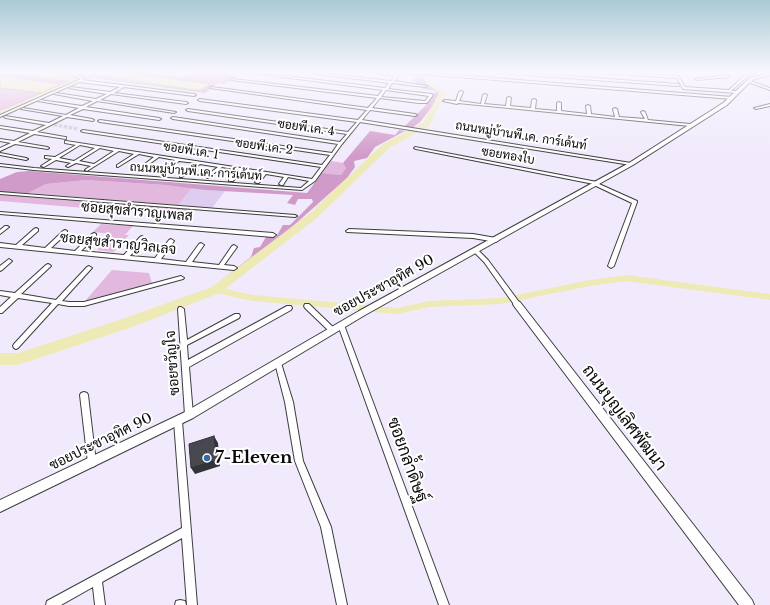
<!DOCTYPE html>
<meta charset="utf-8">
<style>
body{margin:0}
canvas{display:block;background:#f1eafc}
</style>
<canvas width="770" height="605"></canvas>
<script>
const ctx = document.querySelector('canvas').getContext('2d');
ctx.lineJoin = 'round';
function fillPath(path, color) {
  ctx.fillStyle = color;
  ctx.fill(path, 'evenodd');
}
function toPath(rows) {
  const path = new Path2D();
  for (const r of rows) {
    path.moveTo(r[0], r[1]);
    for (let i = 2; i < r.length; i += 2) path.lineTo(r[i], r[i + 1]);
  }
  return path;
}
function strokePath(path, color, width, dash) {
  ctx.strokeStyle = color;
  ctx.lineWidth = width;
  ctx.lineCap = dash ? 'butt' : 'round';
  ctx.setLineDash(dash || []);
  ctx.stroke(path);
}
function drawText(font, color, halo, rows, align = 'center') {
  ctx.font = font + ' "Libre Baskerville",Sarabun,serif';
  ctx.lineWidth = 4;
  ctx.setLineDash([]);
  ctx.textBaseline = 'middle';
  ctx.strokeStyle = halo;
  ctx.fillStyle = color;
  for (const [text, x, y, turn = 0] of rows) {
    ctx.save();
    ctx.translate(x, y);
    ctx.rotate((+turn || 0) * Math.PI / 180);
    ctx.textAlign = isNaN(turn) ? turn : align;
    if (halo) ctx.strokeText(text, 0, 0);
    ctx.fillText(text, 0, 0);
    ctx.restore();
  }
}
const farmland = toPath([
 [192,188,205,190,225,191,212,208,178,205]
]);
const green = toPath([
 [0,88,29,92,42,93,0,112],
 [331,161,343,163,346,168,341,175,322,173],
 [87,180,165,185,192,188,178,205,28,193,46,184],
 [0,194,13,195,188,209,182,216,0,201],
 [101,224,133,226,125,235,129,235,114,252,97,250,112,234,93,232],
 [112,270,149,273,152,283,85,301]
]);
const forest = toPath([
 [0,72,68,81,78,78,80,79,0,115,0,112,8,107,59,84,0,76],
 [91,72,97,72,95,74,98,75,98,76,194,90,150,76,121,72,145,72,182,77,187,77,194,72,245,72,225,84,218,83,205,93,92,78,87,80,86,80,91,75,84,78,79,75],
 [418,74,423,75,426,83,437,90,440,93,439,98,420,122,412,128,404,127,425,106,436,91,423,89,424,85,415,84,416,81,413,81],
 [399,130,405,131,375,147,367,158,354,161,355,167,347,178,284,234,220,281,251,257,254,248,260,247,266,237,276,237,283,225,290,225,313,202,312,199,298,199,295,205,287,203,293,195,205,190,165,185,87,180,46,184,28,193,0,192,0,179,17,172,29,171,307,193,322,173,341,175,346,168,343,163,370,131,395,135]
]);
const water = toPath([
 [0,72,63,72,78,78,68,81,0,72],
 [104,72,121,72,210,84,201,90,194,90,92,74,104,72],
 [0,76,52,83,60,84,42,93,0,88,0,76]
]);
const canal = toPath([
 [91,72,96,72,0,114,0,111,91,72],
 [626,275,770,294,770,300,626,281,590,286,501,304,429,307,397,314,253,301,216,293,212,290,216,287,253,295,397,308,429,301,501,298,590,280,626,275]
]);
const river = toPath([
 [424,72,430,72,430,80,446,93,429,126,389,148,318,217,220,293,132,327,18,365,0,365,0,353,18,353,122,319,212,287,310,213,383,144,423,123,439,93,425,82,424,72]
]);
const minorTunnel = toPath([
 [49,124,79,129]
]);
const minor = toPath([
 [67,72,70,72,84,78,84,80,82,80,194,94,196,95,194,96,124,87,114,93,186,102,188,103,186,104,111,94,100,100,176,112,174,113,97,101,86,107,159,118,161,119,159,120,83,109,70,115,92,119,94,120,93,121,67,117,37,132,65,137,66,137,66,139,34,134,18,142,47,147,49,148,48,149,15,144,0,151,0,148,11,143,0,141,0,139,14,141,30,133,0,128,0,126,33,131,46,125,6,118,4,117,5,116,49,123,63,116,21,109,23,108,66,115,79,108,38,101,40,100,82,106,93,101,54,94,56,93,96,99,107,94,69,88,71,87,110,92,120,87,79,82,0,117,0,115,81,79,67,72],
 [244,72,252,72,385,88,389,83,302,72,311,72,391,81,395,76,367,72,397,74,398,72,401,72,394,81,427,86,425,87,392,83,388,89,432,94,433,95,427,103,419,103,380,98,372,108,415,114,417,115,415,116,370,110,362,120,631,163,633,164,631,165,360,122,342,144,315,181,302,190,34,170,0,166,0,164,34,168,301,188,309,181,288,177,283,185,281,185,279,184,284,177,266,174,259,183,257,183,255,182,262,173,243,170,233,181,229,181,229,179,239,170,222,167,208,178,206,177,206,176,218,167,200,164,182,177,180,177,180,175,196,163,179,161,162,173,160,172,160,171,175,160,159,157,138,172,136,171,137,170,154,157,139,154,118,167,117,167,117,165,134,154,119,151,87,171,85,170,86,169,91,166,76,163,68,167,66,166,71,163,56,160,44,167,41,166,52,159,45,158,45,156,55,157,76,145,65,143,65,141,66,141,312,179,321,167,83,132,81,131,83,130,322,165,330,155,100,122,98,121,100,120,332,153,338,144,173,119,171,118,173,117,340,142,347,134,188,111,186,110,188,109,348,132,357,122,200,101,198,100,200,99,358,120,367,110,210,88,212,87,368,108,377,98,231,80,233,79,378,96,383,90,244,72],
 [386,90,429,96,425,101,381,97,386,90],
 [80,145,95,148,74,161,59,158,80,145],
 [100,148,114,151,94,164,79,161,100,148],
 [406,72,418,72,732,97,734,98,732,99,407,73,406,72],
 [498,72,511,72,678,84,680,85,678,86,499,73,498,72],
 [601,72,615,72,678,76,679,77,685,87,729,90,748,72,757,72,750,74,731,91,738,91,739,92,737,93,683,89,677,78,602,73,601,72],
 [728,75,729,77,697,80,695,79,728,75],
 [748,80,770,88,770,90,748,82,748,80],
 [461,91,463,92,459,101,481,104,483,95,485,94,487,95,484,104,506,106,507,98,509,97,511,98,510,106,531,108,532,100,534,99,536,100,535,109,557,111,557,103,559,102,561,103,561,111,587,114,586,106,588,105,590,106,591,114,615,117,613,109,615,108,617,109,619,117,645,119,641,112,643,111,645,112,648,120,690,124,692,125,690,126,458,103,457,104,443,101,445,100,456,101,459,92,461,91],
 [770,104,770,106,756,109,754,108,770,104],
 [415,147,597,182,599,182,599,184,637,201,637,202,614,266,611,268,608,266,632,203,594,185,594,184,416,149,414,148,415,147],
 [0,153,26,158,28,159,26,160,0,155,0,153],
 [0,192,295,215,297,216,295,217,0,194,0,192],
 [0,212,273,233,276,235,273,237,0,214,0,212],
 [5,226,7,226,9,227,0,234,0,230,5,226],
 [36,228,38,229,38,231,22,245,45,248,63,231,65,230,67,231,67,233,51,248,75,251,92,234,94,233,96,234,96,236,81,251,124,255,140,237,142,236,145,238,130,256,155,258,169,240,171,239,174,241,161,259,186,262,199,244,201,243,204,245,192,262,219,265,232,246,234,245,237,247,224,265,234,266,237,268,234,270,0,247,0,243,16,245,34,229,36,228],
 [349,229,473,234,496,238,499,240,496,242,473,238,347,232,346,231,349,229],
 [476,249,478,250,488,260,519,302,520,304,519,306,515,306,484,262,473,251,476,249],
 [9,259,12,261,11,262,2,270,0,271,0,266,9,259],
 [48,264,50,265,51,266,50,267,21,294,56,300,87,267,89,266,92,268,91,269,62,301,69,302,84,302,181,276,184,278,183,279,84,306,69,306,58,304,18,348,16,349,14,348,13,346,14,344,52,303,18,298,2,313,0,313,0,307,11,297,0,295,0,291,15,293,46,265,48,264],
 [305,304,309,304,334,328,335,330,334,332,330,332,305,308,304,306,305,304],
 [287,306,291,306,292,308,291,310,189,367,193,415,192,417,189,418,186,417,185,415,178,309,179,307,181,307,184,309,187,340,235,314,239,314,240,316,239,318,187,345,188,360,287,306],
 [339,323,343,323,344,325,449,605,439,605,338,325,339,323],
 [278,360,280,361,281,363,293,402,303,461,331,527,347,605,337,605,321,527,295,461,285,402,275,363,276,361,278,360],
 [84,392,87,393,88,395,96,463,95,466,92,467,89,466,88,463,80,395,81,393,84,392],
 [178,418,181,419,182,421,197,605,187,605,182,538,102,582,105,605,95,605,93,587,61,605,46,605,47,601,182,528,174,421,175,419,178,418],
 [180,600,185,601,186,605,175,605,176,601,180,600]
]);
const tertiary = toPath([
 [770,73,770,75,752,80,727,105,633,165,365,315,193,418,0,512,0,500,185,412,359,311,629,163,723,103,750,78,770,73],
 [517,301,520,302,752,600,754,605,739,605,514,306,513,304,514,302,517,301]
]);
const shadedWall = toPath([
 [214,436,218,443,220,466,195,474,191,468]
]);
const building = toPath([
 [214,436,217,460,191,468,189,444,214,436]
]);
const markers = [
 [207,458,4,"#356ba7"]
];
const farStreetnames = [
 ["ซอยพี.เค. 4",306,128,8],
 ["ถนนหมู่บ้านพี.เค. การ์เด้นท์",521,136,9],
 ["ซอยพี.เค. 2",264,147,8],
 ["ซอยพี.เค. 1",191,151,9],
 ["ซอยทองใบ",508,156,10],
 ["ถนนหมู่บ้านพี.เค. การ์เด้นท์",196,172,4]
];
const streetNames = [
 ["ซอยสุขสำราญเพลส",137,212,5],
 ["ซอยสุขสำราญวิลเลจ",118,244,6],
 ["ซอยประชาอุทิศ 90",384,286,-29],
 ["ซอยขวัญใจ",173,363,-94],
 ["ซอยประชาอุทิศ 90",101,442,-26]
];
const nearStreetnames = [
 ["ถนนบุญเลิศพัฒนา",624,418,53],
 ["ซอยกล้ำดิษฐ์",407,460,70]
];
const nearPoinames = [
 ["7-Eleven",215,458]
];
fillPath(farmland, '#decdef');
fillPath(green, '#e2b8df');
fillPath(forest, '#d09ac9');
fillPath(water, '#edeab5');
strokePath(water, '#bab746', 1);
fillPath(canal, '#edeab5');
fillPath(river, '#edeab5');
strokePath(minorTunnel, '#cec8d8', 3.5, [3.5, 1.5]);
strokePath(minor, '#3d3d3d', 2);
strokePath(tertiary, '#3d3d3d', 2);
fillPath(minor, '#fff');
fillPath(tertiary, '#fff');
fillPath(shadedWall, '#323239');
fillPath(building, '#484851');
strokePath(building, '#323239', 1);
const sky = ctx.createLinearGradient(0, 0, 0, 157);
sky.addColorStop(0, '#aacad4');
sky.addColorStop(0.46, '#f9f6fe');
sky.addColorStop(1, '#f9f6fe00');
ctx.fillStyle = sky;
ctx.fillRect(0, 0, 770, 157);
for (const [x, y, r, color] of markers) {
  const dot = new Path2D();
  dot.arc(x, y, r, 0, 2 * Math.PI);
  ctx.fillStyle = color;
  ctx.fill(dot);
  strokePath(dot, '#fff', 1.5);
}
drawText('12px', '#0a0a0a', '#fff', farStreetnames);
drawText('14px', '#0a0a0a', '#fff', streetNames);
drawText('17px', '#0a0a0a', '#fff', nearStreetnames);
drawText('bold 17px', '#0a0a0a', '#fff', nearPoinames, 'left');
</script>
